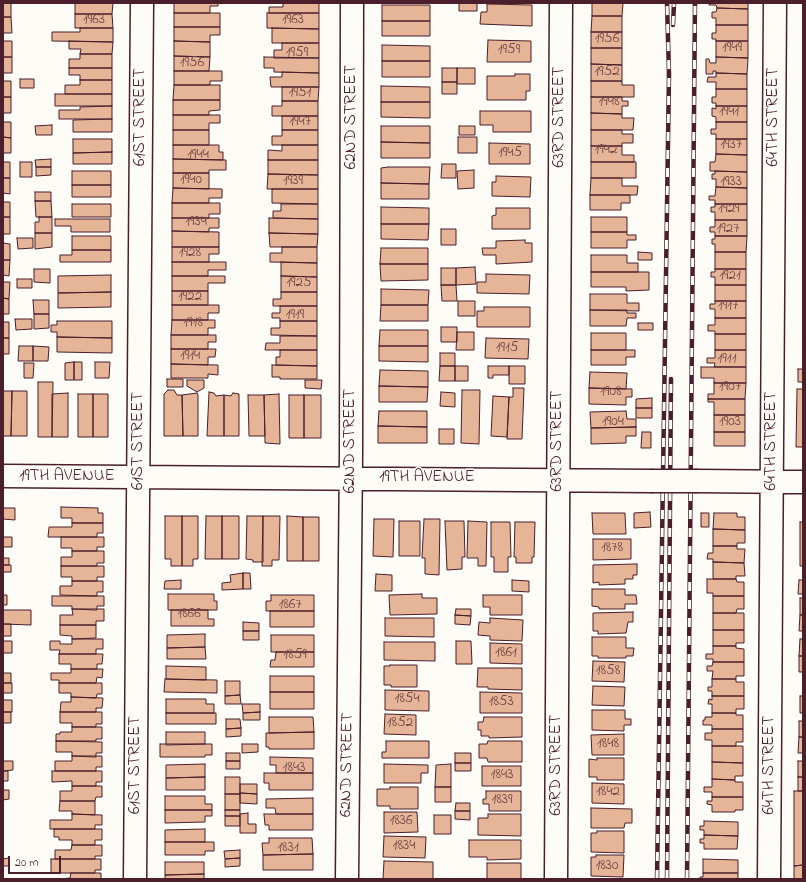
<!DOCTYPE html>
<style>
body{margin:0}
#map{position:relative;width:806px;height:882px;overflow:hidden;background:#fdfcf7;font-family:"Indie Flower",sans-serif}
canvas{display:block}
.frame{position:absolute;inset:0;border:4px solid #4a1f2b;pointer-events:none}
.scale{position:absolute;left:8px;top:856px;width:53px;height:18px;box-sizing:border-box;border:2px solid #4a1f2b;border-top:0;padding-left:5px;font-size:12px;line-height:14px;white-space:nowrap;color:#4a1f2b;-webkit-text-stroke:3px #fdfcf7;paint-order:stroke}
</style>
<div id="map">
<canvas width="806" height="882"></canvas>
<div class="frame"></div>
<div class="scale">20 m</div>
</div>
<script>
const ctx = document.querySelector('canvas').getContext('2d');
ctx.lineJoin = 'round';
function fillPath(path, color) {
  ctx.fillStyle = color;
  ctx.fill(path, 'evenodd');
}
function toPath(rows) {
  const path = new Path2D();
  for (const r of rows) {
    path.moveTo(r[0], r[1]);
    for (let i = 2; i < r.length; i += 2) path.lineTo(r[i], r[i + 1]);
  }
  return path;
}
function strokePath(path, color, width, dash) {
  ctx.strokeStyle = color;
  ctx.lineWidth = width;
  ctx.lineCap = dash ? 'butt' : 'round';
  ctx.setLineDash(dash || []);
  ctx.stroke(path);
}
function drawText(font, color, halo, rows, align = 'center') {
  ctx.font = font + ' "Indie Flower",sans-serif';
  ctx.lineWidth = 3;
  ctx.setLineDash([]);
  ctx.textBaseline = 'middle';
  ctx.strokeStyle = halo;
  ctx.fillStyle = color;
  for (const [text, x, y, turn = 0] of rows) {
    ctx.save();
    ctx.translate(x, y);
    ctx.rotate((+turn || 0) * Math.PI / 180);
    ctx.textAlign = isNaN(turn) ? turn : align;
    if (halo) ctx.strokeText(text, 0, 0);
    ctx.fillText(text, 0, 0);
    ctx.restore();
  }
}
const building = toPath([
 [3,3,11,3,11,17,3,17,3,3],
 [75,3,113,3,112,14,75,14,75,3],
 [174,3,218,3,218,6,210,6,210,13,174,13,174,3],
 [283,3,319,3,319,13,269,13,269,7,283,7,283,3],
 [459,3,477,3,477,11,459,11,459,3],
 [592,3,623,3,622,16,592,16,592,3],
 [709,3,748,3,748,9,717,8,716,5,709,5,709,3],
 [487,4,532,5,532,26,480,24,481,12,487,12,487,4],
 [382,5,430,5,430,21,382,21,382,5],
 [717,8,748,9,748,25,716,25,716,18,712,18,712,12,716,12,717,8],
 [174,13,220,13,220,27,174,27,174,13],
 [267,13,319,13,319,29,267,28,267,13],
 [75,14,112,14,113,28,75,28,75,14],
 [592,16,622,16,622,32,591,32,592,16],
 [3,17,11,17,12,33,3,33,3,17],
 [382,21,430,21,430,36,382,36,382,21],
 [716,25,748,25,748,41,716,41,716,39,712,39,712,33,716,33,716,25],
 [174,27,220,27,220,35,210,35,210,42,174,41,174,27],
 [80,28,113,28,113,42,52,41,52,32,80,32,80,28],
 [272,28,319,29,319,43,272,43,272,28],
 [591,32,622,32,622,48,591,48,591,32],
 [488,40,531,41,531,62,487,62,488,40],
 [3,41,12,41,12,57,3,57,3,41],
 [69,41,113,42,112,54,80,54,81,49,69,49,69,41],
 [174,41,210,42,210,57,174,56,174,41],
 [716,41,748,41,748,58,716,57,716,41],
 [282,43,319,43,319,58,274,58,274,50,282,50,282,43],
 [382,45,430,46,430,61,382,61,382,45],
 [591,48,622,48,622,65,591,64,591,48],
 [80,54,112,54,112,68,69,68,69,59,80,59,80,54],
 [174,56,210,57,209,71,174,71,174,56],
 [3,57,12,57,12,73,3,73,3,57],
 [264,57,319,58,319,73,274,72,274,68,264,68,264,57],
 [716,57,748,58,747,74,716,73,716,71,713,71,713,74,706,74,706,59,709,59,710,63,716,63,716,57],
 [382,61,430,61,430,77,382,77,382,61],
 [591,64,622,65,622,81,591,81,591,64],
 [69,68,112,68,112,80,80,80,80,75,69,75,69,68],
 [442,68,457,68,457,82,442,82,442,68],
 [457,68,475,68,475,84,457,84,457,68],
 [174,71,222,71,222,81,210,81,210,85,174,85,174,71],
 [282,72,319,73,319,87,271,87,270,77,282,77,282,72],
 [716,73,747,74,747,89,716,89,716,82,707,82,708,77,716,77,716,73],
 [515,74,530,74,530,91,526,91,526,100,487,100,487,76,515,76,515,74],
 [20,79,34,79,34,88,20,88,20,79],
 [80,80,112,80,112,94,65,94,65,85,80,85,80,80],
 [3,81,11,81,11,97,3,97,3,81],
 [591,81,622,81,622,85,634,85,634,97,591,97,591,81],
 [442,82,457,82,457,94,442,94,442,82],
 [174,85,220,85,220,100,173,100,174,85],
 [381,86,430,87,430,102,381,102,381,86],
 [282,87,319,87,318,101,282,101,282,87],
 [716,89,747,89,747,106,716,106,716,103,712,103,712,97,716,97,716,89],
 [55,94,112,94,112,106,55,106,55,94],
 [3,97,11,97,11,113,3,113,3,97],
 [591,97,622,97,622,101,628,101,628,106,622,106,622,114,591,113,591,97],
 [173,100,220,100,220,110,209,111,209,115,173,115,173,100],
 [282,101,318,101,318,116,272,116,272,106,282,106,282,101],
 [381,102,430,102,430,118,381,117,381,102],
 [112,106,112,119,59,119,59,110,80,110,80,107,112,106],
 [716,106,747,106,747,122,716,122,716,117,712,116,712,108,716,109,716,106],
 [480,111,531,111,531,132,493,132,493,125,480,125,480,111],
 [591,113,622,114,622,118,634,118,633,130,591,130,591,113],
 [173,115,220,115,220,123,209,123,209,130,173,130,173,115],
 [282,116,318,116,318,130,282,130,282,116],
 [112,119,112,132,73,132,73,120,112,119],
 [3,122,11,122,11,138,3,137,3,122],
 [716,122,747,122,747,139,716,139,716,134,711,134,711,129,716,129,716,122],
 [52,125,52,135,36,135,35,126,52,125],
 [381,126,430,126,430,143,381,142,381,126],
 [459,126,475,126,475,135,459,135,459,126],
 [173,130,209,130,209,145,173,145,173,130],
 [282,130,318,130,318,145,272,145,272,136,282,136,282,130],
 [591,130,622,130,622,134,633,134,633,143,622,143,622,146,591,146,591,130],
 [3,137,11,138,11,153,3,153,3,137],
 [458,137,477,137,477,153,458,153,458,137],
 [73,139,112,139,112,152,73,153,73,139],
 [716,139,747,139,747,155,716,154,716,139],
 [381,142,430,143,430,158,381,158,381,142],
 [489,143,530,144,530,164,489,164,489,143],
 [173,145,219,145,219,152,223,152,223,160,173,159,173,145],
 [282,145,318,145,318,160,268,160,268,150,282,151,282,145],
 [591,146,622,146,622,155,634,155,634,162,591,162,591,146],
 [112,152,112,164,73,164,73,153,112,152],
 [716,154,747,155,747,172,710,171,710,162,715,162,716,154],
 [51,159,51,167,36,167,35,160,51,159],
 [173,159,226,160,226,170,209,170,209,173,173,173,173,159],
 [268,160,318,160,318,175,268,174,268,160],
 [3,162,10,162,10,178,3,178,3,162],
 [20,162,32,162,32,177,20,177,20,162],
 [591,162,636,162,636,178,591,178,591,162],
 [442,164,456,164,456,178,441,178,442,164],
 [36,167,51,167,51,175,36,176,36,167],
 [388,167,430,167,429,184,381,183,381,168,388,167],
 [474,170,474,188,458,189,457,171,474,170],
 [72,171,111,171,111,185,72,185,72,171],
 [715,171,747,172,747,188,716,187,716,179,712,179,712,174,715,174,715,171],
 [173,173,209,173,209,189,173,188,173,173],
 [268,174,318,175,318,189,267,189,268,174],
 [496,176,531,177,530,197,492,196,492,182,496,182,496,176],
 [3,178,10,178,10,194,3,193,3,178],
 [591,178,622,178,622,186,638,186,637,195,590,195,591,178],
 [381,183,429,184,429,199,381,199,381,183],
 [72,185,111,185,111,197,72,197,72,185],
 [716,187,747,188,747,204,715,204,715,200,709,200,709,196,715,196,716,187],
 [173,188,222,189,222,198,209,198,209,203,172,203,173,188],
 [272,189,318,189,318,204,272,203,272,189],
 [35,192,51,192,51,201,35,201,35,192],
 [590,195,630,195,630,203,621,203,621,210,590,210,590,195],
 [35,201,51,201,52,217,36,217,35,201],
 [3,202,10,202,10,217,3,217,3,202],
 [172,203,220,203,220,214,209,214,209,218,172,218,172,203],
 [72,204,111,204,111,217,72,217,72,204],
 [281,204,318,204,318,219,273,218,273,211,281,211,281,204],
 [715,204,747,204,747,220,715,220,715,212,711,212,711,207,715,207,715,204],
 [381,207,429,208,429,224,381,224,381,207],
 [496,208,530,208,530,229,492,229,492,216,496,215,496,208],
 [3,217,10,217,10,234,3,234,3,217],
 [39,217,52,217,52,233,35,233,35,222,39,222,39,217],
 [591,217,627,217,627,232,591,232,591,217],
 [172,218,219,218,219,228,209,228,209,232,172,231,172,218],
 [269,218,318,219,318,234,269,233,269,218],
 [55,219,110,219,110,232,71,232,71,226,55,226,55,219],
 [715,220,747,220,747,236,715,236,715,232,710,232,710,227,715,227,715,220],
 [381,224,429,224,428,240,381,239,381,224],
 [441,229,456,229,456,245,441,245,441,229],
 [172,231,219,232,219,247,172,247,172,231],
 [591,232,627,232,627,235,636,235,636,240,627,240,627,248,591,248,591,232],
 [35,233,52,233,52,247,35,249,35,233],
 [269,233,318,234,317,247,270,247,269,233],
 [72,236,111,236,111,250,72,250,72,236],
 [715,236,747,236,746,252,715,252,715,244,712,244,712,239,715,239,715,236],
 [17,238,33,238,33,248,18,249,17,238],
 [525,240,525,243,532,243,532,262,496,264,496,255,483,255,482,248,496,248,496,241,525,240],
 [3,243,10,244,10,260,3,260,3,243],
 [172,247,219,247,219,254,209,254,209,262,172,262,172,247],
 [282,247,317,247,317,263,270,262,270,253,282,253,282,247],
 [381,248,428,248,428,264,380,264,381,248],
 [72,250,111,250,111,262,60,262,60,255,72,255,72,250],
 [638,252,652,253,652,260,638,260,638,252],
 [715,252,746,252,746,269,715,269,715,252],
 [591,255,627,255,627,263,638,263,638,272,591,272,591,255],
 [3,260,10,260,9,276,3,275,3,260],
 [172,262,226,262,226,270,208,270,208,276,172,276,172,262],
 [281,262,317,263,317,277,281,276,281,262],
 [380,264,428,264,428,280,381,281,380,264],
 [475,267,476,284,456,285,456,268,475,267],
 [441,268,456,268,456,285,441,285,441,268],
 [34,269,50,269,50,283,34,282,34,269],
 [715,269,746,269,746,285,715,285,715,277,711,277,711,272,715,272,715,269],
 [591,272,649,272,649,290,626,291,626,287,591,287,591,272],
 [486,274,530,275,529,294,477,293,477,282,486,282,486,274],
 [111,275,111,292,58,293,58,276,111,275],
 [172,276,225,276,225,283,208,283,208,291,172,291,172,276],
 [281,276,317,277,317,292,281,292,281,276],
 [17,279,32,279,32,288,17,288,17,279],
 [3,282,10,282,9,299,3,298,3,282],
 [441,285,456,285,457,301,442,301,441,285],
 [715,285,746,285,746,301,715,301,715,285],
 [381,289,429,290,428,305,381,305,381,289],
 [172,291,208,291,208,305,172,305,172,291],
 [111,292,111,307,58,308,58,293,111,292],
 [281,292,317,292,317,306,273,306,273,299,281,299,281,292],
 [590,294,627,294,627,303,639,303,639,311,590,310,590,294],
 [3,298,9,299,9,314,3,314,3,298],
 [33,300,49,300,49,314,34,314,33,300],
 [458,301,475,301,475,316,458,316,458,301],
 [715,301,746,301,746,318,715,318,715,309,710,309,710,304,715,304,715,301],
 [172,305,219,305,219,313,208,313,208,320,172,320,172,305],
 [381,305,428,305,428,321,380,321,381,305],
 [280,306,317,306,317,321,280,321,280,318,272,318,272,313,280,313,280,306],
 [484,307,530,307,530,327,477,327,477,311,484,311,484,307],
 [590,310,627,310,627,313,636,313,636,318,627,318,626,326,590,326,590,310],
 [34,314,49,314,49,328,34,329,34,314],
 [715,318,746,318,746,334,715,334,715,331,708,331,708,325,715,325,715,318],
 [15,319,32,319,32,329,16,330,15,319],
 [172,320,215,320,215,328,208,328,208,335,171,335,172,320],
 [57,321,112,321,112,338,57,337,57,332,51,332,51,325,57,325,57,321],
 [280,321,317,321,317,336,271,335,271,328,280,328,280,321],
 [3,322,9,322,9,338,3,338,3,322],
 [638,323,653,323,653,330,638,330,638,323],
 [441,327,457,327,457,342,441,342,441,327],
 [380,330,428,330,428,346,379,346,380,330],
 [457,332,474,332,474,350,456,350,457,332],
 [591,333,626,333,626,350,591,350,591,333],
 [715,334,746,334,746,350,715,350,715,334],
 [171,335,216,335,216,342,208,342,208,349,171,349,171,335],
 [280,336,317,336,317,350,265,350,266,343,280,343,280,336],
 [57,337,112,338,112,353,57,352,57,337],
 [3,338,9,338,9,354,3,354,3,338],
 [486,338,529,339,528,359,485,358,486,338],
 [19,346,33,346,33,361,18,361,19,346],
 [33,346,49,347,48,361,33,361,33,346],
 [379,346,428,346,428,362,379,361,379,346],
 [171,349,216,349,215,357,208,357,208,365,171,364,171,349],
 [280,350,317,350,317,366,276,365,276,357,280,357,280,350],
 [591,350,635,350,635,357,626,357,626,365,591,365,591,350],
 [715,350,746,350,746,367,714,367,715,363,707,363,707,358,715,358,715,350],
 [440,353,455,353,455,366,440,366,440,353],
 [74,362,82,362,82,380,74,380,74,362],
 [74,362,74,380,65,380,65,363,74,362],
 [95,362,110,362,109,378,95,378,95,362],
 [24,363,34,363,33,378,24,378,24,363],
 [171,364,218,365,218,375,208,374,208,378,171,378,171,364],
 [272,365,317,366,317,379,280,379,280,377,272,377,272,365],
 [440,366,455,366,455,381,439,381,440,366],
 [455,366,468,366,468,381,455,381,455,366],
 [488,366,509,366,509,375,493,375,493,378,488,378,488,366],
 [509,366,525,366,525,384,509,384,509,366],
 [701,367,746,367,746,383,714,383,714,378,701,378,701,367],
 [798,369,803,369,803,382,798,382,798,369],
 [380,370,428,371,428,387,379,386,380,370],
 [590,372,627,373,626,389,589,388,590,372],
 [167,379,183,379,183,387,167,387,167,379],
 [187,380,204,380,204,388,197,392,187,386,187,380],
 [305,380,322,380,321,389,305,388,305,380],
 [38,382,53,382,52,437,38,437,38,382],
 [714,383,746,383,745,399,708,399,708,394,714,394,714,383],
 [379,386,428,387,427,402,379,402,379,386],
 [513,388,524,388,522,439,507,439,509,397,513,397,513,388],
 [589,388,632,389,632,397,626,397,626,405,589,404,589,388],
 [797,389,803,389,803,447,796,447,797,389],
 [168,390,174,390,177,395,182,395,183,436,164,436,164,394,168,390],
 [462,390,480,390,479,444,461,443,462,390],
 [3,391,12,391,11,436,3,436,3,391],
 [12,391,27,391,27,436,11,436,12,391],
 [209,392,214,393,216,396,224,395,224,436,207,436,209,392],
 [441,392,455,393,455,407,440,406,441,392],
 [68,393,68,437,52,437,52,394,68,393],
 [197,393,198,395,198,436,183,436,182,395,197,393],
 [233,393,239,394,239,436,224,436,224,395,231,396,233,393],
 [78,394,93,394,93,437,78,437,78,394],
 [93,394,108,394,108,437,93,437,93,394],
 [279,394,280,444,265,443,264,395,279,394],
 [248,395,264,395,265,436,249,436,248,395],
 [289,395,304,395,304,438,289,438,289,395],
 [304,395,321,395,321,438,304,438,304,395],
 [493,396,509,397,507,437,491,436,493,396],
 [652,398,652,408,636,408,636,399,652,398],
 [708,399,745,399,745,415,714,415,714,402,708,402,708,399],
 [636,408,652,408,652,418,636,418,636,408],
 [379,411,427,411,427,427,378,426,379,411],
 [626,411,627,419,636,419,636,427,591,428,590,412,626,411],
 [714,415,745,415,745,432,714,432,714,415],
 [378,426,427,427,427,443,378,443,378,426],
 [636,427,636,436,626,436,626,443,591,444,591,428,636,427],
 [439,429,454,429,454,444,439,444,439,429],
 [642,432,651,432,651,448,641,448,642,432],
 [714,432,745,432,745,446,714,446,714,432],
 [61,507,98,508,98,513,103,513,103,523,72,523,72,518,61,518,61,507],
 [3,508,15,508,15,520,3,519,3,508],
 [650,512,651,527,634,528,634,513,650,512],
 [592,513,625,513,626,534,593,534,592,513],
 [701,513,709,513,709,527,701,527,701,513],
 [714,513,737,513,737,517,745,517,745,530,713,529,714,513],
 [165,516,182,516,182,566,171,566,171,559,165,559,165,516],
 [182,516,198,516,198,559,193,559,193,566,182,566,182,516],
 [206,516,222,516,222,559,205,559,206,516],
 [222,516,239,516,239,559,222,559,222,516],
 [247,516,263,516,263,562,253,562,253,560,246,559,247,516],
 [263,516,280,516,279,560,272,560,272,566,262,566,263,516],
 [287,516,303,517,303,561,287,561,287,516],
 [303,517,319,517,319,561,303,561,303,517],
 [374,519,394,519,393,557,373,556,374,519],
 [424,519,440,519,439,575,425,574,425,558,422,558,424,519],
 [399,521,420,521,420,556,399,556,399,521],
 [445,521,464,521,465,557,462,557,462,569,447,570,445,521],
 [468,521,487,522,486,566,478,566,478,558,467,558,468,521],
 [491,522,510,522,511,557,508,557,508,572,494,572,494,557,491,557,491,522],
 [515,522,535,522,534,557,532,557,532,563,516,563,516,557,514,557,515,522],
 [800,522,803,522,803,566,800,566,800,522],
 [72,523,103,523,103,533,97,533,97,537,48,537,49,527,72,527,72,523],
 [713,529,745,530,745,543,737,543,737,546,713,546,713,529],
 [3,537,12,537,12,547,3,547,3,537],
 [61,537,104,537,104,547,97,547,97,551,72,551,72,548,61,548,61,537],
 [593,539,631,539,631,559,593,560,593,539],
 [713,546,737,546,737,549,745,549,744,563,713,562,713,559,707,559,708,553,713,553,713,546],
 [72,551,104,551,104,563,97,563,97,566,61,566,61,557,72,557,72,551],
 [3,558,9,558,9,565,3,565,3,558],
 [713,562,744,563,745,576,736,576,736,579,713,579,713,562],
 [637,564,637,575,633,575,633,579,625,579,625,584,599,585,599,582,593,583,593,565,637,564],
 [3,565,11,565,11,572,3,572,3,565],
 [61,566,104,566,104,577,97,577,97,581,72,581,72,577,61,577,61,566],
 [243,573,250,573,251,589,243,589,243,573],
 [243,573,243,589,222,590,222,583,231,582,230,575,243,573],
 [376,574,392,575,392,591,375,591,376,574],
 [707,579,736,579,737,582,744,582,744,596,713,596,713,593,707,593,707,579],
 [181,580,181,589,164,589,165,581,181,580],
 [512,580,529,581,529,592,512,591,512,580],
 [799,580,803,580,803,594,798,594,799,580],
 [72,581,103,581,103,592,97,592,97,596,60,595,60,586,72,586,72,581],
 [592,589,625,589,625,595,636,595,637,604,625,604,625,609,599,609,599,607,592,606,592,589],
 [168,594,214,594,214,601,217,601,217,610,168,610,168,594],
 [422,594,422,598,437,598,437,614,390,615,389,595,422,594],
 [3,595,7,595,7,605,3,605,3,595],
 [271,595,314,595,314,611,266,611,266,601,271,601,271,595],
 [483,595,522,595,522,615,490,615,490,607,483,607,483,595],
 [52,596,104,596,104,606,97,606,97,610,72,609,72,606,52,606,52,596],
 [713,596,744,596,744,609,737,609,736,613,713,613,713,596],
 [800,598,803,598,803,615,800,615,800,598],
 [72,609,104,609,104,621,96,621,96,625,60,625,60,615,73,615,72,609],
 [456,609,471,609,471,616,455,615,456,609],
 [3,610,31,610,31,625,3,624,3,610],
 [171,610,208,610,208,619,214,619,214,626,171,626,171,610],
 [270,611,314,611,314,627,270,627,270,611],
 [633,612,633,622,628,622,626,633,598,634,598,631,593,631,593,613,633,612],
 [713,613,744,613,744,630,713,630,713,613],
 [455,615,471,616,470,625,455,624,455,615],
 [800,615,803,615,803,631,799,631,800,615],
 [385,618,434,618,434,637,385,636,385,618],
 [490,618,523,620,522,641,490,640,490,636,478,635,479,622,490,623,490,618],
 [243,622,259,623,259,631,243,631,243,622],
 [3,624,11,624,11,636,3,636,3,624],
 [60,625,96,625,96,638,72,639,72,636,60,635,60,625],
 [713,630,744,630,744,643,736,643,736,646,713,646,713,630],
 [243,631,259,631,259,640,243,640,243,631],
 [205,634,205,647,167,648,167,635,205,634],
 [271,635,314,635,314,652,271,652,271,635],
 [592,637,626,637,626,648,634,648,633,656,626,656,626,658,598,658,598,656,592,656,592,637],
 [72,639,103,639,103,649,96,649,96,654,59,654,60,650,50,650,50,641,60,641,60,644,72,644,72,639],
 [800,639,803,639,803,656,799,656,800,639],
 [3,641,12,641,12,653,3,653,3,641],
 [456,641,471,641,472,664,456,664,456,641],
 [384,642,435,642,435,661,384,660,384,642],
 [490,643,522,644,522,664,490,663,490,643],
 [713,646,736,646,736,648,744,649,744,662,713,662,713,659,706,659,706,654,713,654,713,646],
 [205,647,206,659,167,659,167,648,205,647],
 [276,652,314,652,314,667,270,667,271,660,275,660,276,652],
 [59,654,103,654,102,664,97,664,97,669,71,669,71,664,59,664,59,654],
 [799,656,803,656,803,672,799,672,799,656],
 [593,661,625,662,624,682,592,681,593,661],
 [713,662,744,662,744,676,736,676,736,679,712,679,713,671,707,671,707,666,712,666,713,662],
 [390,665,417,665,417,687,391,687,391,685,384,685,384,666,390,666,390,665],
 [166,666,206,667,206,680,166,679,166,666],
 [478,668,522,668,522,690,488,689,488,687,477,687,478,668],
 [71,669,103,669,102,678,97,677,96,683,59,683,59,680,51,680,51,673,71,673,71,669],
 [3,673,11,673,11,683,3,683,3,673],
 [270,676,314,676,314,692,270,692,270,676],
 [165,679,217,680,217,693,164,692,165,679],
 [712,679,736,679,736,682,744,682,744,696,712,696,712,691,708,691,708,687,712,687,712,679],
 [225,681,240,681,240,695,225,696,225,681],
 [3,683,12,683,12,693,3,693,3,683],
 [59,683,102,683,102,694,97,694,96,698,71,697,71,693,59,693,59,683],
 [593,686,625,687,624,706,592,705,593,686],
 [385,690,429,691,429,711,385,710,385,690],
 [270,692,314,692,314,709,270,709,270,692],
 [480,692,522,693,522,713,480,713,480,692],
 [240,695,241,704,225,704,225,696,240,695],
 [712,696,744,696,744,709,736,709,736,713,712,713,712,704,708,704,709,699,712,700,712,696],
 [800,696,803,696,803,713,800,713,800,696],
 [71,697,103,698,102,708,96,708,96,712,60,712,61,702,71,702,71,697],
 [166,699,206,699,206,704,214,704,214,713,166,713,166,699],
 [3,700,12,700,12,712,3,712,3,700],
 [242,704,260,704,260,712,243,713,242,704],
 [592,710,625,710,625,719,631,719,631,725,624,725,624,731,592,730,592,710],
 [3,712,11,712,11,723,3,723,3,712],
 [60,712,102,712,102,724,96,724,96,727,72,727,72,723,60,723,60,712],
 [260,712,260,720,243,720,243,713,260,712],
 [166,713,216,713,216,724,166,724,166,713],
 [712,713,736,713,736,715,743,715,743,729,712,729,712,725,703,725,703,720,705,720,705,717,712,717,712,713],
 [385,714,416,715,416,735,384,734,385,714],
 [269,717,313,717,314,732,269,733,269,717],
 [484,717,522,717,522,737,489,738,489,736,481,736,481,730,478,730,478,722,483,722,484,717],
 [226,719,240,719,241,728,226,729,226,719],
 [799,721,803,721,803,737,799,737,799,721],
 [72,727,102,727,102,739,96,739,96,741,56,741,56,734,60,734,60,732,72,732,72,727],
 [241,728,241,736,226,737,226,729,241,728],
 [712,729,743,729,743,742,736,742,736,746,712,746,712,740,705,740,705,733,712,733,712,729],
 [166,732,205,732,205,744,166,745,166,732],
 [314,732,314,749,269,749,269,747,266,747,266,733,314,732],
 [624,734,624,755,592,755,591,735,624,734],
 [799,737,803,737,803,753,798,753,799,737],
 [56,741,102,742,102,753,96,753,96,757,72,756,72,752,56,752,56,741],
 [386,741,429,741,429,758,382,758,382,752,386,752,386,741],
 [488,741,522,741,522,762,488,762,487,758,479,758,479,744,487,744,488,741],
 [160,744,212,744,212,755,205,755,205,757,160,757,160,744],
 [242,744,258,744,258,752,242,753,242,744],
 [712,746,743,746,743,763,712,762,712,746],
 [226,753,240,753,240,761,226,761,226,753],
 [455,753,471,753,471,763,455,763,455,753],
 [72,756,102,756,102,767,96,767,96,771,55,771,55,761,72,761,72,756],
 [270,757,313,758,313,773,276,773,276,765,270,765,270,757],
 [597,758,624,758,624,780,597,780,597,777,589,777,589,759,597,760,597,758],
 [3,761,13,761,13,770,3,771,3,761],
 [226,761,240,761,240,769,226,769,226,761],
 [798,761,803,761,803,777,798,777,798,761],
 [712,762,743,763,743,776,735,776,735,780,712,779,712,762],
 [455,763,471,763,471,771,455,771,455,763],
 [205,764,205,777,166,778,166,765,205,764],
 [384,764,428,765,428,773,421,773,421,783,384,783,384,764],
 [451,764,451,787,435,787,436,765,451,764],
 [482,766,521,766,521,786,482,786,482,766],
 [3,771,8,771,8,781,3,781,3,771],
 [52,771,102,771,102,782,96,782,96,786,72,786,72,781,52,782,52,771],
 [264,773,313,773,313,790,269,790,269,783,264,783,264,773],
 [205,777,205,790,166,790,166,778,205,777],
 [225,777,240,777,240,794,225,794,225,777],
 [798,777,803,777,803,791,798,791,798,777],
 [712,779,735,780,735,782,743,782,743,797,712,797,712,792,704,792,704,787,712,787,712,779],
 [592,783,624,784,624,804,592,803,592,783],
 [240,784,257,784,257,794,240,793,240,784],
 [72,786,102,786,102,797,96,797,95,801,60,801,60,791,72,791,72,786],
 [390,787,418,787,418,809,390,809,390,806,377,806,377,789,390,789,390,787],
 [435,787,451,787,451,802,435,802,435,787],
 [3,790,9,790,9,799,3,800,3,790],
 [486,791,521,791,521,811,489,811,489,804,483,804,483,799,486,799,486,791],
 [794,791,803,791,803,865,794,866,794,791],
 [240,793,257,794,257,804,240,803,240,793],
 [225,794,240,794,240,810,225,810,225,794],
 [165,796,205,796,205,804,212,804,212,810,165,810,165,796],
 [712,797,743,797,743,810,735,810,735,812,712,812,712,805,707,804,707,801,712,801,712,797],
 [313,798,313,814,276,814,275,808,266,808,266,799,313,798],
 [60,801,95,801,95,815,72,814,72,811,59,811,60,801],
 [456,803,470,803,470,811,455,811,456,803],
 [591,808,632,809,632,823,625,823,624,828,591,828,591,808],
 [165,810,212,810,212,816,205,816,205,822,165,823,165,810],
 [225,810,240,810,240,816,225,816,225,810],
 [455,811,470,811,470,820,455,819,455,811],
 [384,812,417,812,418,832,384,833,384,812],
 [248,813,248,824,256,824,256,833,240,833,240,814,248,813],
 [72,814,102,815,102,825,95,825,95,829,50,829,50,820,72,820,72,814],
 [264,814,313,814,313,830,269,830,269,825,265,825,264,814],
 [488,814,521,814,521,836,478,835,478,818,488,818,488,814],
 [434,815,451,815,451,834,434,834,434,815],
 [225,816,240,816,240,826,225,826,225,816],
 [704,821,738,822,738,836,704,835,704,830,700,830,700,826,704,826,704,821],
 [54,829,102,829,102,840,95,840,95,845,72,845,72,840,59,840,59,837,54,837,54,829],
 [205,829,205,842,165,842,165,830,205,829],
 [597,831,624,831,624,853,591,852,591,833,597,833,597,831],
 [704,835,738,836,737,849,704,849,704,843,700,843,700,839,704,839,704,835],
 [384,836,426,837,425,858,383,857,384,836],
 [269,838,312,838,313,854,263,855,262,843,269,843,269,838],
 [469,840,521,840,521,859,487,860,487,857,469,857,469,840],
 [165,842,214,842,214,851,205,851,205,855,165,855,165,842],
 [72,845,102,845,102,856,95,856,95,859,55,859,55,850,71,850,72,845],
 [240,850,240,858,225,859,224,851,240,850],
 [313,854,313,870,263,870,263,855,313,854],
 [596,855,624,855,623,877,591,876,591,857,596,857,596,855],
 [9,858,9,866,3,866,3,859,9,858],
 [240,858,240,866,225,867,225,859,240,858],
 [51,859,101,859,101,870,95,870,95,873,51,873,51,859],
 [703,859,738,860,738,873,703,873,703,859],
 [384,861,433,862,433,879,383,879,384,861],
 [165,862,204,862,204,874,165,875,165,862],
 [487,863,521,863,521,879,487,879,487,863],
 [803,865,803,879,794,879,794,866,803,865],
 [71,873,101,873,101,879,60,879,70,878,71,873],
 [703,873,738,873,738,879,700,879,700,877,703,877,703,873],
 [204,874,204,879,165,879,165,875,204,874]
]);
const minor = toPath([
 [3,476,651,481],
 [697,481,803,482],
 [135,879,142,3],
 [347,879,351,454,352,3],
 [556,879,561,3],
 [769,879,775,3]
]);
const rail = toPath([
 [673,25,674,3],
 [657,879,669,74,667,3],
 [667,879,671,379],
 [687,879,695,3]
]);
const minorBridge = toPath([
 [651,481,697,481]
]);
const numberNames = [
 ["1963",94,21],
 ["1963",293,21],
 ["1956",607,40],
 ["1949",732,49],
 ["1959",509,51],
 ["1959",297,54],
 ["1956",192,64],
 ["1952",607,73],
 ["1951",300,94],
 ["1948",609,103],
 ["1941",729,113],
 ["1947",300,123],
 ["1937",731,146],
 ["1942",606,151],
 ["1945",510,154],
 ["1944",198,156],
 ["1940",191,181],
 ["1939",293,182],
 ["1933",731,183],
 ["1929",729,210],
 ["1934",196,223],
 ["1927",728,230],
 ["1928",190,254],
 ["1921",730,277],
 ["1925",299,284],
 ["1922",190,298],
 ["1917",728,307],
 ["1919",295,316],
 ["1918",193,324],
 ["1915",507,349],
 ["1914",190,357],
 ["1911",727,360],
 ["1907",730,388],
 ["1908",611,393],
 ["1904",613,423],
 ["1903",730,423],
 ["1878",612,549],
 ["1867",290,606],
 ["1866",189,615],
 ["1861",506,654],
 ["1859",295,656],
 ["1858",608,672],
 ["1854",407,700],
 ["1853",501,703],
 ["1852",400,724],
 ["1848",608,745],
 ["1843",294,769],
 ["1843",502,776],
 ["1842",608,793],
 ["1839",502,801],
 ["1836",401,822],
 ["1834",404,847],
 ["1831",288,849],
 ["1830",607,867]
];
const streetNames = [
 ["61ST STREET",141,117,-90],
 ["62ND STREET",352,117,-90],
 ["63RD STREET",560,117,-90],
 ["64TH STREET",774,117,-90],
 ["61ST STREET",139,441,-90],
 ["62ND STREET",351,441,-90],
 ["63RD STREET",558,441,-90],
 ["64TH STREET",772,441,-90],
 ["19TH AVENUE",67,477],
 ["19TH AVENUE",427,478],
 ["61ST STREET",136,765,-90],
 ["62ND STREET",348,765,-89],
 ["63RD STREET",557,765,-90],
 ["64TH STREET",770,765,-90]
];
fillPath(building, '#e6b497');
strokePath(building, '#4a1f2b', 1);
strokePath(minor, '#4a1f2b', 25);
strokePath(minor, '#fdfcf7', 22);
strokePath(rail, '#4a1f2b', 4.5);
strokePath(rail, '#fdfcf7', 3, [9]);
strokePath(minorBridge, '#4a1f2b', 25, []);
strokePath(minorBridge, '#fdfcf7', 22);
drawText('15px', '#714446', null, numberNames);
drawText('17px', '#4a1f2b', '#fdfcf7', streetNames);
</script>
